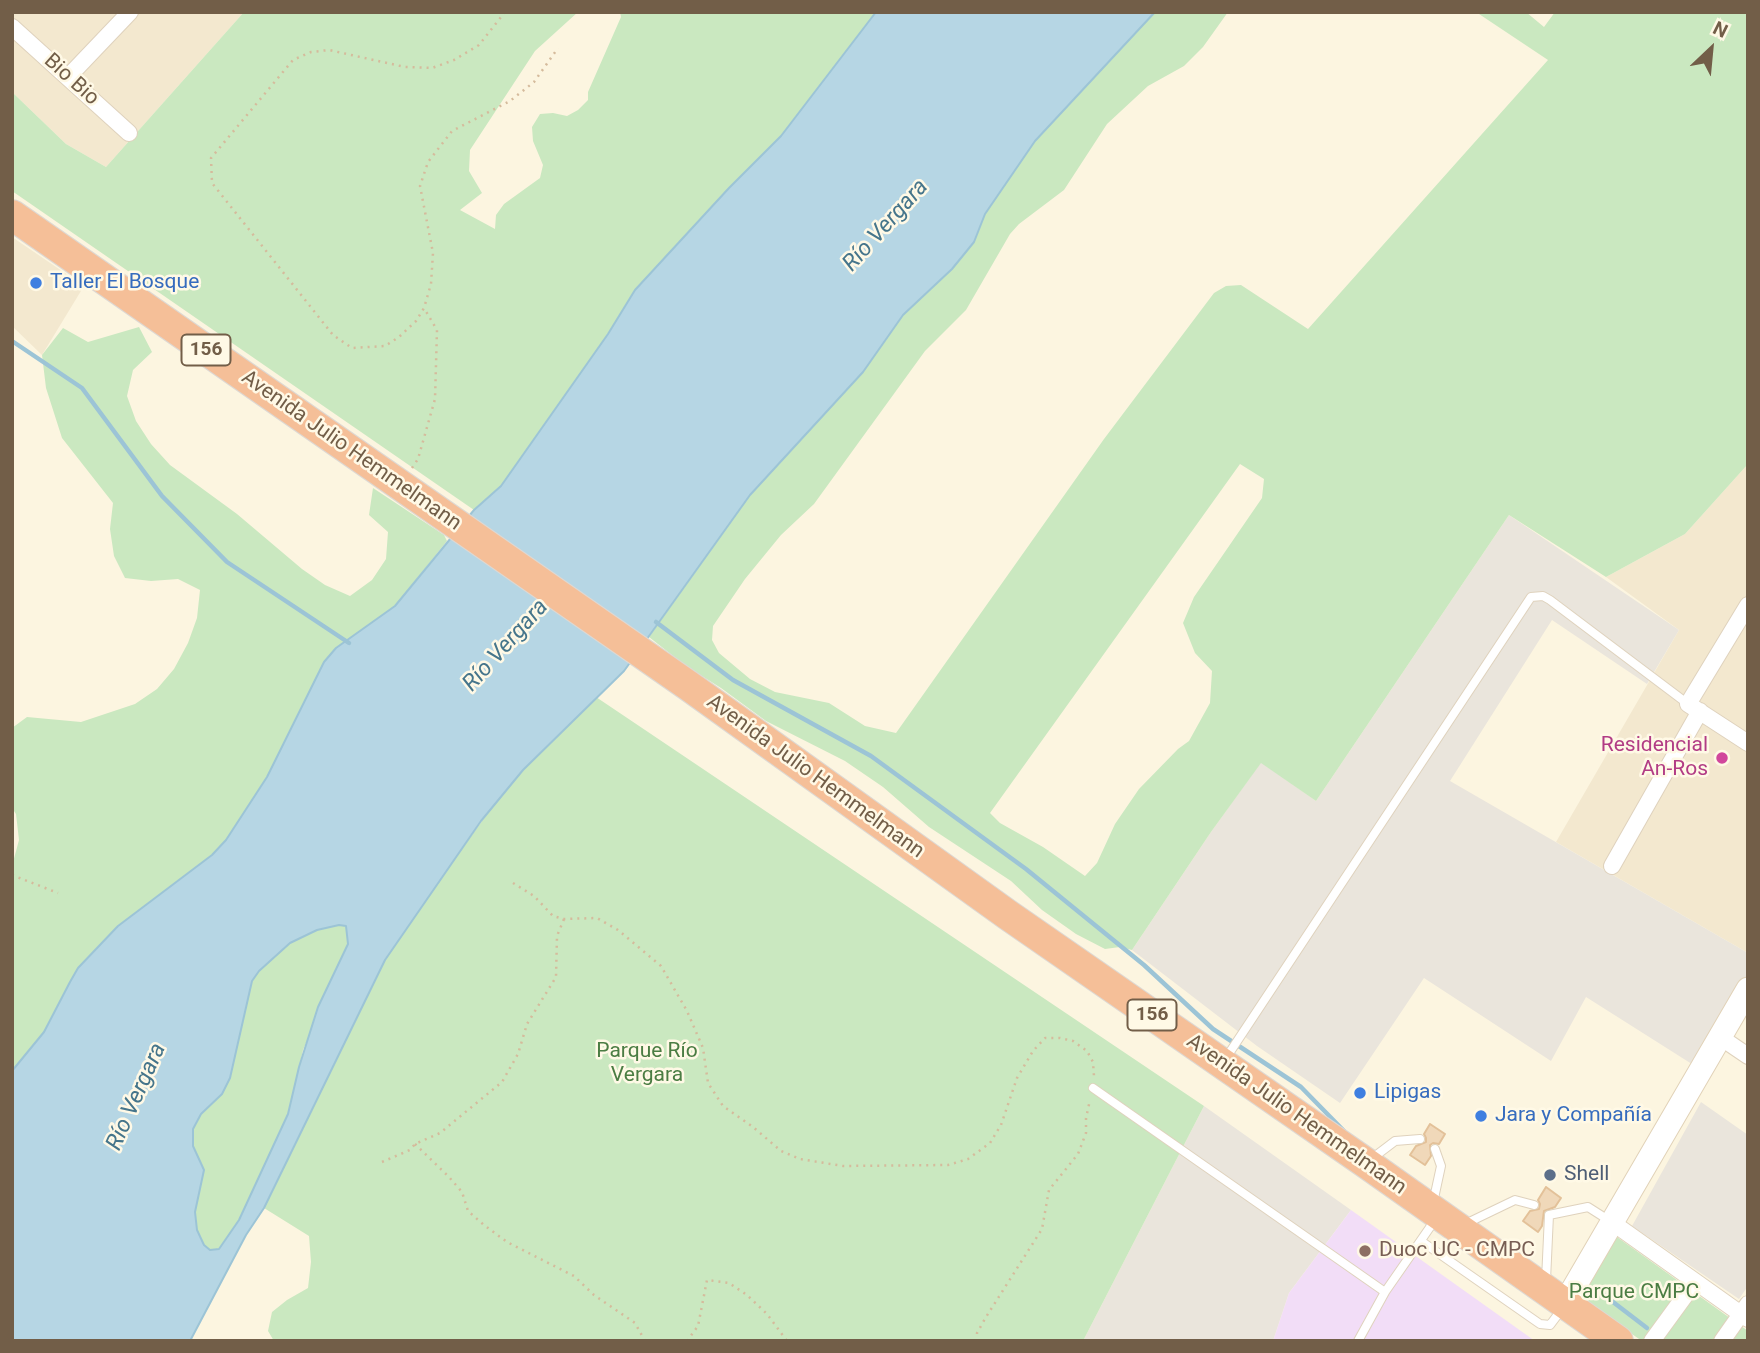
<!DOCTYPE html>
<meta charset="utf-8">
<style>
body{margin:0}
#map{position:relative;width:1760px;height:1353px;overflow:hidden;background:#fcf5e0;font-family:Roboto,sans-serif}
canvas{display:block}
.frame{position:absolute;inset:0;border:14px solid #725e48;pointer-events:none}
.north{position:absolute;left:1676px;top:14px;width:70px;height:70px;-webkit-text-stroke:5px #fff9e6;paint-order:stroke;rotate:26deg;font-size:19px;font-weight:700;line-height:28px;text-align:center;color:#725e48}
.north::after{content:'';display:block;margin:auto;width:24px;height:32px;background:#725e48;clip-path:polygon(50% 0,100% 100%,50% 72%,0 100%)}
</style>
<div id="map">
<canvas width="1760" height="1353"></canvas>
<div class="frame"></div>
<div class="north">N</div>
</div>
<script>
const ctx = document.querySelector('canvas').getContext('2d');
ctx.lineJoin = 'round';
function fillPath(path, color) {
  ctx.fillStyle = color;
  ctx.fill(path, 'evenodd');
}
function toPath(rows) {
  const path = new Path2D();
  for (const r of rows) {
    path.moveTo(r[0], r[1]);
    for (let i = 2; i < r.length; i += 2) path.lineTo(r[i], r[i + 1]);
  }
  return path;
}
function strokePath(path, color, width, dash) {
  ctx.strokeStyle = color;
  ctx.lineWidth = width;
  ctx.lineCap = dash ? 'butt' : 'round';
  ctx.setLineDash(dash || []);
  ctx.stroke(path);
}
function drawText(font, color, halo, rows, align = 'center') {
  ctx.font = font + ' Roboto,sans-serif';
  ctx.lineWidth = 5;
  ctx.setLineDash([]);
  ctx.textBaseline = 'middle';
  ctx.strokeStyle = halo;
  ctx.fillStyle = color;
  for (const [text, x, y, turn = 0] of rows) {
    ctx.save();
    ctx.translate(x, y);
    ctx.rotate((+turn || 0) * Math.PI / 180);
    ctx.textAlign = isNaN(turn) ? turn : align;
    if (halo) ctx.strokeText(text, 0, 0);
    ctx.fillText(text, 0, 0);
    ctx.restore();
  }
}
const residential = toPath([
 [12,12,244,12,106,167,66,144,12,92],
 [12,237,84,286,42,355,12,326],
 [1748,464,1748,953,1556,842,1679,630,1606,577,1685,534]
]);
const industrial = toPath([
 [1509,515,1679,630,1647,684,1552,620,1450,781,1748,953,1748,976,1695,1066,1586,997,1551,1061,1424,978,1340,1103,1257,1046,1132,950,1211,832,1261,762,1316,801],
 [1701,1102,1748,1135,1748,1286,1739,1299,1632,1226],
 [1204,1106,1351,1210,1289,1293,1273,1341,1083,1341]
]);
const education = toPath([
 [1351,1210,1535,1341,1273,1341,1289,1293]
]);
const green = toPath([
 [244,12,578,12,535,51,470,150,469,171,482,193,460,210,495,229,496,215,504,204,540,178,543,165,533,141,532,127,540,114,553,113,567,116,578,110,588,100,588,92,621,17,620,12,876,12,781,136,729,188,635,290,608,334,501,486,474,510,12,191,12,92,66,144,106,167],
 [1155,12,1228,12,1203,47,1184,66,1148,86,1107,124,1064,190,1019,224,1010,234,966,310,925,351,814,504,781,535,745,579,713,626,712,640,719,653,750,679,775,692,829,703,865,726,896,733,1104,439,1214,293,1226,286,1241,285,1308,329,1548,60,1476,12,1526,12,1544,27,1555,12,1748,12,1748,464,1685,534,1606,577,1509,515,1316,801,1261,763,1211,832,1132,950,1120,947,1105,949,1076,934,1042,910,1011,881,929,827,883,787,845,761,766,721,721,688,686,666,649,637,750,495,863,372,903,315,952,269,974,242,985,214,1035,141],
 [1240,464,1264,479,1262,498,1194,597,1183,623,1195,653,1212,671,1210,703,1189,741,1178,749,1139,789,1115,824,1097,863,1085,876,1043,847,1000,823,990,813],
 [139,327,152,352,133,370,127,396,136,421,151,444,170,465,237,514,302,569,325,585,350,596,372,580,386,559,388,532,369,515,373,488,444,535,447,541,395,606,336,648,267,777,226,840,213,855,118,926,89,956,70,982,44,1032,12,1071,12,866,19,840,16,814,12,808,12,728,27,717,81,722,135,704,157,689,174,669,188,643,197,618,200,590,178,579,151,581,125,578,114,556,110,529,113,503,62,438,46,388,42,355,63,328,88,342],
 [596,697,1204,1106,1083,1341,274,1341,268,1331,272,1312,287,1300,308,1288,311,1262,309,1236,264,1208,385,960,421,905,501,795,523,770],
 [339,925,346,926,348,944,303,1050,289,1114,239,1220,219,1249,210,1251,204,1245,197,1230,195,1212,204,1170,193,1146,193,1129,201,1114,222,1094,230,1078,252,981,259,971,269,960,290,943,317,930],
 [1617,1237,1748,1331,1748,1341,1642,1341,1577,1296]
]);
const water = toPath([
 [876,12,1155,12,1035,141,985,214,974,242,952,269,903,315,863,372,750,495,624,671,523,770,481,821,385,960,264,1208,246,1235,190,1341,12,1341,12,1071,44,1032,70,982,78,968,118,926,212,855,226,840,267,777,324,662,336,648,395,606,474,510,501,486,608,334,635,290,729,188,781,136,876,12],
 [339,925,346,926,348,944,318,1007,299,1067,288,1114,239,1220,219,1249,210,1250,204,1245,197,1230,195,1212,204,1170,193,1146,193,1129,201,1114,222,1094,230,1078,252,981,259,971,290,943,317,930,339,925]
]);
const stream = toPath([
 [12,341,82,388,162,496,227,562,349,643],
 [656,622,733,680,871,756,1026,869,1144,965,1213,1029,1301,1087,1344,1131],
 [1596,1289,1647,1328]
]);
const building = toPath([
 [1430,1124,1445,1134,1439,1144,1433,1143,1430,1145,1431,1156,1425,1165,1410,1155,1416,1146,1426,1142,1426,1138,1424,1134,1430,1124],
 [1546,1187,1561,1198,1555,1207,1544,1211,1542,1226,1538,1232,1523,1221,1530,1211,1539,1209,1540,1204,1538,1200,1546,1187]
]);
const path = toPath([
 [505,12,479,45,454,60,432,68,405,67,329,50,311,52,293,60,211,158,212,183,333,335,352,348,385,346,399,337,416,321,424,308,431,284,433,253,420,186,428,162,452,131,510,101,534,82,558,48],
 [412,468,418,459,435,399,437,330,424,308],
 [12,875,58,893],
 [513,883,534,896,553,916,564,919,597,918,618,930,661,966,687,1011,703,1048,708,1083,723,1106,753,1127,781,1151,800,1159,843,1166,948,1165,968,1159,990,1143,1001,1125,1017,1078,1033,1051,1045,1038,1060,1038,1073,1041,1087,1051,1093,1062,1094,1076],
 [415,1144,449,1177,462,1192,468,1211,484,1225,507,1242,574,1276,594,1295,635,1323,645,1341],
 [382,1162,410,1150,415,1144,440,1133,502,1082,518,1054,527,1024,556,977,557,936,564,919],
 [687,1341,698,1326,707,1280,729,1283,747,1295,767,1314,787,1341],
 [977,1341,977,1333,986,1317,1042,1229,1049,1190,1078,1154,1086,1133,1086,1118,1090,1100]
]);
const lane = toPath([
 [1226,1058,1531,597,1543,596,1550,600,1688,704],
 [1093,1088,1385,1292,1435,1220],
 [1370,1160,1395,1141,1420,1139],
 [1433,1203,1441,1166,1435,1149],
 [1463,1225,1515,1200,1534,1205],
 [1421,1241,1540,1324,1550,1325,1562,1309],
 [1546,1280,1549,1215,1588,1207,1610,1221],
 [1358,1341,1385,1292]
]);
const street = toPath([
 [12,27,129,133],
 [68,77,130,12],
 [1748,605,1688,704,1748,743],
 [1612,866,1700,711],
 [1720,1037,1748,1056],
 [1613,1223,1748,1319],
 [1652,1341,1695,1282],
 [1722,1341,1748,1304]
]);
const secondary = toPath([
 [1565,1303,1748,989]
]);
const highway = toPath([
 [12,215,689,686,1008,915,1366,1163,1618,1341]
]);
const markers = [
 [36,283,7,"#3f7fe0"],
 [1722,758,7,"#d1479c"],
 [1360,1093,7,"#3f7fe0"],
 [1481,1116,7,"#3f7fe0"],
 [1550,1175,7,"#5c6f8a"],
 [1365,1251,7,"#8d6e63"]
];
const shields = [
 [206,350,49],
 [1152,1015,49]
];
const shieldNames = [
 ["156",206,350],
 ["156",1152,1015]
];
const streetNames = [
 ["Bio Bio",71,80,42],
 ["Avenida Julio Hemmelmann",351,451,35],
 ["Avenida Julio Hemmelmann",815,777,36],
 ["Avenida Julio Hemmelmann",1296,1115,35]
];
const shopNames = [
 ["Taller El Bosque",50,283],
 ["Lipigas",1374,1093],
 ["Jara y Compañía",1495,1116]
];
const hotelNames = [
 ["Residencial",1708,746],
 ["An-Ros",1708,770]
];
const parkNames = [
 ["Parque Río",647,1052],
 ["Vergara",647,1076],
 ["Parque CMPC",1634,1293]
];
const serviceNames = [
 ["Shell",1564,1175]
];
const educationNames = [
 ["Duoc UC - CMPC",1379,1251]
];
const waterNames = [
 ["Río Vergara",886,226,-48],
 ["Río Vergara",506,646,-48],
 ["Río Vergara",137,1097,-66]
];
fillPath(residential, '#f3e8cf');
fillPath(industrial, '#eae5dc');
fillPath(education, '#f2ddf7');
fillPath(green, '#cae8c0');
fillPath(water, '#b6d6e4');
strokePath(water, '#9cc4d6', 2);
strokePath(stream, '#9cc4d6', 4.5);
fillPath(building, '#f0d8b9');
strokePath(building, '#e3c199', 2);
strokePath(lane, '#dfd2bd', 10);
strokePath(street, '#dfd2bd', 18);
strokePath(secondary, '#e1d2b8', 25);
strokePath(highway, '#ddd8d3', 32);
strokePath(path, '#d5bb9c', 2.5, [2, 5]);
strokePath(lane, '#fff', 8);
strokePath(street, '#fff', 16);
strokePath(secondary, '#fff', 23);
strokePath(highway, '#f5bf98', 30);
for (const [x, y, r, color] of markers) {
  const dot = new Path2D();
  dot.arc(x, y, r, 0, 2 * Math.PI);
  ctx.fillStyle = color;
  ctx.fill(dot);
  strokePath(dot, '#fff9e6', 2.5);
}
for (const [x, y, w] of shields) {
  const box = new Path2D();
  box.roundRect(x - w / 2, y - 15.5, w, 31, 5);
  ctx.fillStyle = '#fff9e6';
  ctx.fill(box);
  strokePath(box, '#725e48', 2);
}
drawText('bold 19px', '#725e48', null, shieldNames);
drawText('21px', '#725e48', '#fff9e6', streetNames);
drawText('21px', '#366cbe', '#fff9e6', shopNames, 'left');
drawText('21px', '#b23c85', '#fff9e6', hotelNames, 'right');
drawText('21px', '#4b7d43', '#fff9e6', parkNames);
drawText('21px', '#4e5e75', '#fff9e6', serviceNames, 'left');
drawText('21px', '#785e54', '#fff9e6', educationNames, 'left');
drawText('italic 23px', '#45758b', '#fff9e6', waterNames);
</script>
